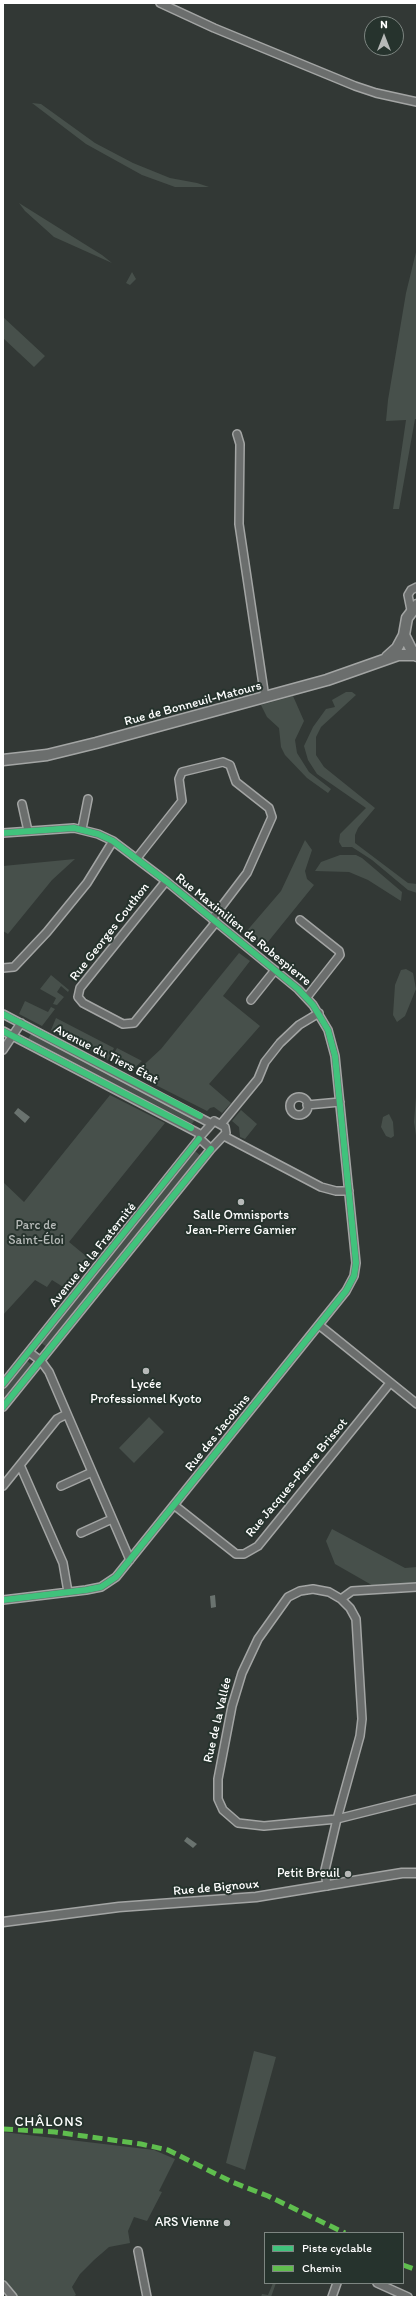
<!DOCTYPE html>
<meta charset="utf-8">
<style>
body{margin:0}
#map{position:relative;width:420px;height:2300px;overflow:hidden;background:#323835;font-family:Itim,sans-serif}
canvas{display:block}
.frame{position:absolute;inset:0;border:4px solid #fff;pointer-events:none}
.legend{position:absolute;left:264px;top:2232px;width:140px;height:52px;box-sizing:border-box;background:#26332d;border:1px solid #7d8581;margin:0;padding:5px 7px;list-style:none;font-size:12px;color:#fff}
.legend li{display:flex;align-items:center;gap:8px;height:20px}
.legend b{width:20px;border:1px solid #7d8581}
.north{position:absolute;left:364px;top:16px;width:40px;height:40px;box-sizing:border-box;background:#26332d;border:1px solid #7d8581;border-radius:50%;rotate:0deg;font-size:11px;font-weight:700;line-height:16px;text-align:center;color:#fff}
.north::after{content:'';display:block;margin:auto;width:14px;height:18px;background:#b7b9b8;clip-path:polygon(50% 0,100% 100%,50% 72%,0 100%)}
</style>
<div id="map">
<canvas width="420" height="2300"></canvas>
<div class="frame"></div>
<ul class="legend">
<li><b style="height:5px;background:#40c37c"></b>Piste cyclable</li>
<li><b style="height:5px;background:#5fbe4e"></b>Chemin</li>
</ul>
<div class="north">N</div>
</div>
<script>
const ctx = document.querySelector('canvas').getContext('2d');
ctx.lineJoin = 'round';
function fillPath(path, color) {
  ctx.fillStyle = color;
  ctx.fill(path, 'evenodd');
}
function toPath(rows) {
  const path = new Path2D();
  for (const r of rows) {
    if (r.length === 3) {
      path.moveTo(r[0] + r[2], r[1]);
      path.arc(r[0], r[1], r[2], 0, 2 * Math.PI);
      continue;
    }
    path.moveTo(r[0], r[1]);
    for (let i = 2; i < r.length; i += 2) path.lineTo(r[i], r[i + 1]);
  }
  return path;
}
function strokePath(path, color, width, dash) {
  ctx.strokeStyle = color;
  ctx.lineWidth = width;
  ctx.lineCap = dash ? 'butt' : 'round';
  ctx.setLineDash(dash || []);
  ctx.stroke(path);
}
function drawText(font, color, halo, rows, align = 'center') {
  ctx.font = font + ' Itim,sans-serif';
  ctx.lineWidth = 4;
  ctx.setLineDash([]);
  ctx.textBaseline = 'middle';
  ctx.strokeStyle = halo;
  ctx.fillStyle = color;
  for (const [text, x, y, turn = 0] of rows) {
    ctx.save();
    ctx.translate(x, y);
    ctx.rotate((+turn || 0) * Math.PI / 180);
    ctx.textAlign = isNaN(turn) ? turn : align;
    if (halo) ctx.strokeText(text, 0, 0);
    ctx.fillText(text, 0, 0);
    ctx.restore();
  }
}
const green = toPath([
 [32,103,41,104,95,143,133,163,170,178,197,183,209,187,175,187,142,175,86,144],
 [19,203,102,255,112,263,54,237,25,211],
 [417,248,417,419,415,419,399,509,393,509,406,420,386,421,388,400,406,293],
 [132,272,136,279,130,285,126,283],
 [3,317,45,356,34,367,3,338],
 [346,692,352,692,356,695,321,727,316,737,316,755,324,767,375,808,358,828,355,835,355,843,408,883,417,884,417,893,408,890,372,860,352,847,342,847,339,842,340,834,366,808,317,774,308,760,304,746,313,727,326,709,335,707,332,700],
 [293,696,304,721,295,740,297,753,309,772,331,789,328,793,307,778,285,755,281,747,279,728,267,717,261,705],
 [305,840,312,850,305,871,307,879,314,885,263,948,245,933,281,891],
 [340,855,356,855,362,858,402,892,401,901,368,880,349,872,315,871,321,862],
 [75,859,52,880,8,934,3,931,3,866],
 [239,953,250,961,223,996,260,1026,209,1084,231,1103,222,1113,214,1107,210,1108,207,1111,134,1074,161,1049],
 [406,969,413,973,416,989,405,1016,397,1022,393,1015,395,985,401,970],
 [51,975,69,990,68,992,61,986,57,992,64,997,57,1005,53,1004,56,998,40,989],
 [25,1001,48,1012,51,1007,55,1009,42,1026,19,1014],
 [56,1018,114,1048,108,1060,51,1030],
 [32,1032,197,1117,191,1125,27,1041],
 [117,1048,142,1061,130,1072,110,1061],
 [110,1095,165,1123,69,1242,92,1261,68,1290,52,1280,47,1287,35,1280,3,1315,3,1182,24,1202],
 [416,1097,417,1097,417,1142,414,1122],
 [241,1110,257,1124,245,1139,240,1137,239,1127,232,1121],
 [389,1114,393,1122,394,1136,391,1138,386,1136,381,1127,383,1117],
 [194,1150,202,1157,48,1348,40,1342],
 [25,1359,33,1366,3,1403,3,1387],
 [149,1417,164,1432,134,1463,119,1448],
 [332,1529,405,1568,417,1567,417,1582,377,1588,335,1564,326,1541],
 [254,2051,276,2057,245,2170,226,2163],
 [3,2132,154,2150,175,2159,159,2191,162,2192,147,2221,134,2217,128,2231,130,2243,109,2247,94,2260,80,2274,72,2287,76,2295,73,2297,18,2297,3,2278],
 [273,2283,276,2283,271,2297,261,2297,262,2294,268,2295]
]);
const water = toPath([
 [18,1108,30,1117,25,1123,14,1113],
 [215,1595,216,1607,211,1608,210,1596],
 [187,1837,197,1844,193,1848,184,1841]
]);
const minor = toPath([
 [160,3,214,28,355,86,376,93,417,102],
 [237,434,240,444,239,524,265,698],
 [411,610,408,595,411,590,417,587],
 [22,804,28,831],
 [82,829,88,799],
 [3,833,74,828,98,834,113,841,166,881,298,989,313,1005,328,1030,335,1056,356,1263,354,1276,346,1291,116,1577,101,1587,86,1590,3,1600],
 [137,858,182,801,179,779,182,772,223,762,230,765,236,782,269,808,272,817,247,873,212,919],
 [166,881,80,988,78,997,83,1003,123,1024,134,1023,216,922],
 [300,920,339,951,340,955,307,997],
 [3,968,14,967,47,932,87,883,113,841],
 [251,1000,275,970],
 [3,1014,210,1123],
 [3,1031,200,1134],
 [3,1050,21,1023],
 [299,1106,9],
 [307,1105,340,1102],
 [214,1121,225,1127,226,1133,211,1149,199,1138,214,1121],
 [221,1124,258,1079,265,1062,280,1043,299,1025,319,1013],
 [224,1136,321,1187,336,1191,349,1191],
 [319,1325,417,1404],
 [29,1352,41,1361,49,1372,130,1560],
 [3,1384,199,1139],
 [3,1407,211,1149],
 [20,1465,63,1563,68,1592],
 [3,1486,57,1419,67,1414],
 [61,1486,92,1472],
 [174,1505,236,1554,244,1554,258,1546,390,1383],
 [81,1533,112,1519],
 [313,1589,329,1592,341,1599,350,1608,356,1619,362,1719,360,1736,337,1819,264,1826,238,1823,223,1810,218,1799,218,1779,232,1706,242,1673,258,1639,288,1597,300,1591,313,1589],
 [341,1599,352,1591,417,1587],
 [327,1886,325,1870,337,1819,417,1799],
 [138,2251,147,2297],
 [377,2283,408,2297],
 [3,2285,13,2297],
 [332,2297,337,2283]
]);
const tertiary = toPath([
 [3,1922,119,1907,256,1897,402,1873,417,1873]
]);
const secondary = toPath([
 [417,605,407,618,404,635,411,649,417,656],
 [387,657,397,648,404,635],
 [3,760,47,755,96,743,327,680,398,655,416,655]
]);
const quiet = toPath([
 [3,2129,55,2132,141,2144,168,2150,232,2182,268,2196,345,2233],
 [403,2265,417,2270]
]);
const cycleway = toPath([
 [3,833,74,828,98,834,113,841,166,881,298,989,313,1005,328,1030,335,1056,356,1263,354,1276,346,1291,116,1577,101,1587,86,1590,3,1600],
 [3,1014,200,1116],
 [3,1031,191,1128],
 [3,1384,199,1139],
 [3,1407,211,1149]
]);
const markers = [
 [241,1202,4,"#b7b9b8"],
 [146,1371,4,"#b7b9b8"],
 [348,1874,4,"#b7b9b8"],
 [227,2223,4,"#b7b9b8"]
];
const streetNames = [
 ["Rue de Bonneuil-Matours",193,704,-15],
 ["Rue Maximilien de Robespierre",243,930,39],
 ["Rue Georges Couthon",110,932,-52],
 ["Avenue du Tiers État",106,1055,27],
 ["Avenue de la Fraternité",93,1255,-51],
 ["Rue des Jacobins",218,1433,-51],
 ["Rue Jacques-Pierre Brissot",297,1478,-50],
 ["Rue de la Vallée",218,1720,-77],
 ["Rue de Bignoux",216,1888,-5]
];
const poiNames = [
 ["Salle Omnisports",241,1216],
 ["Jean-Pierre Garnier",241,1231],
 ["Lycée",146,1385],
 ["Professionnel Kyoto",146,1400],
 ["Petit Breuil",340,1874,"right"],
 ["ARS Vienne",219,2223,"right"]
];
const parkNames = [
 ["Parc de",36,1226],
 ["Saint-Éloi",36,1241]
];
const neighbourhoodNames = [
 ["CHÂLONS",49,2122]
];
fillPath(green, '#47504b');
fillPath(water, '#6a736f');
strokePath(minor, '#a3a5a4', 10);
strokePath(tertiary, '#a3a5a4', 11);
strokePath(secondary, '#a3a5a4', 13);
strokePath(minor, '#6b6e6d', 7);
strokePath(tertiary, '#6b6e6d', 8);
strokePath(secondary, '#6b6e6d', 10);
strokePath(quiet, '#5fbe4e', 5, [10, 5]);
strokePath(cycleway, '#40c37c', 6);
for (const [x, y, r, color] of markers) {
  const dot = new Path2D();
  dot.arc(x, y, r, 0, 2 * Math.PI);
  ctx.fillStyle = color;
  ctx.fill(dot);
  strokePath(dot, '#26332d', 1.5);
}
drawText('13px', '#fff', '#26332d', streetNames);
drawText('13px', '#fff', '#26332d', poiNames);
drawText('13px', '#b7bbb9', '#26332d', parkNames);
ctx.letterSpacing = '1px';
drawText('14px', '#fff', '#26332d', neighbourhoodNames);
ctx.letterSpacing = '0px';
</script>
